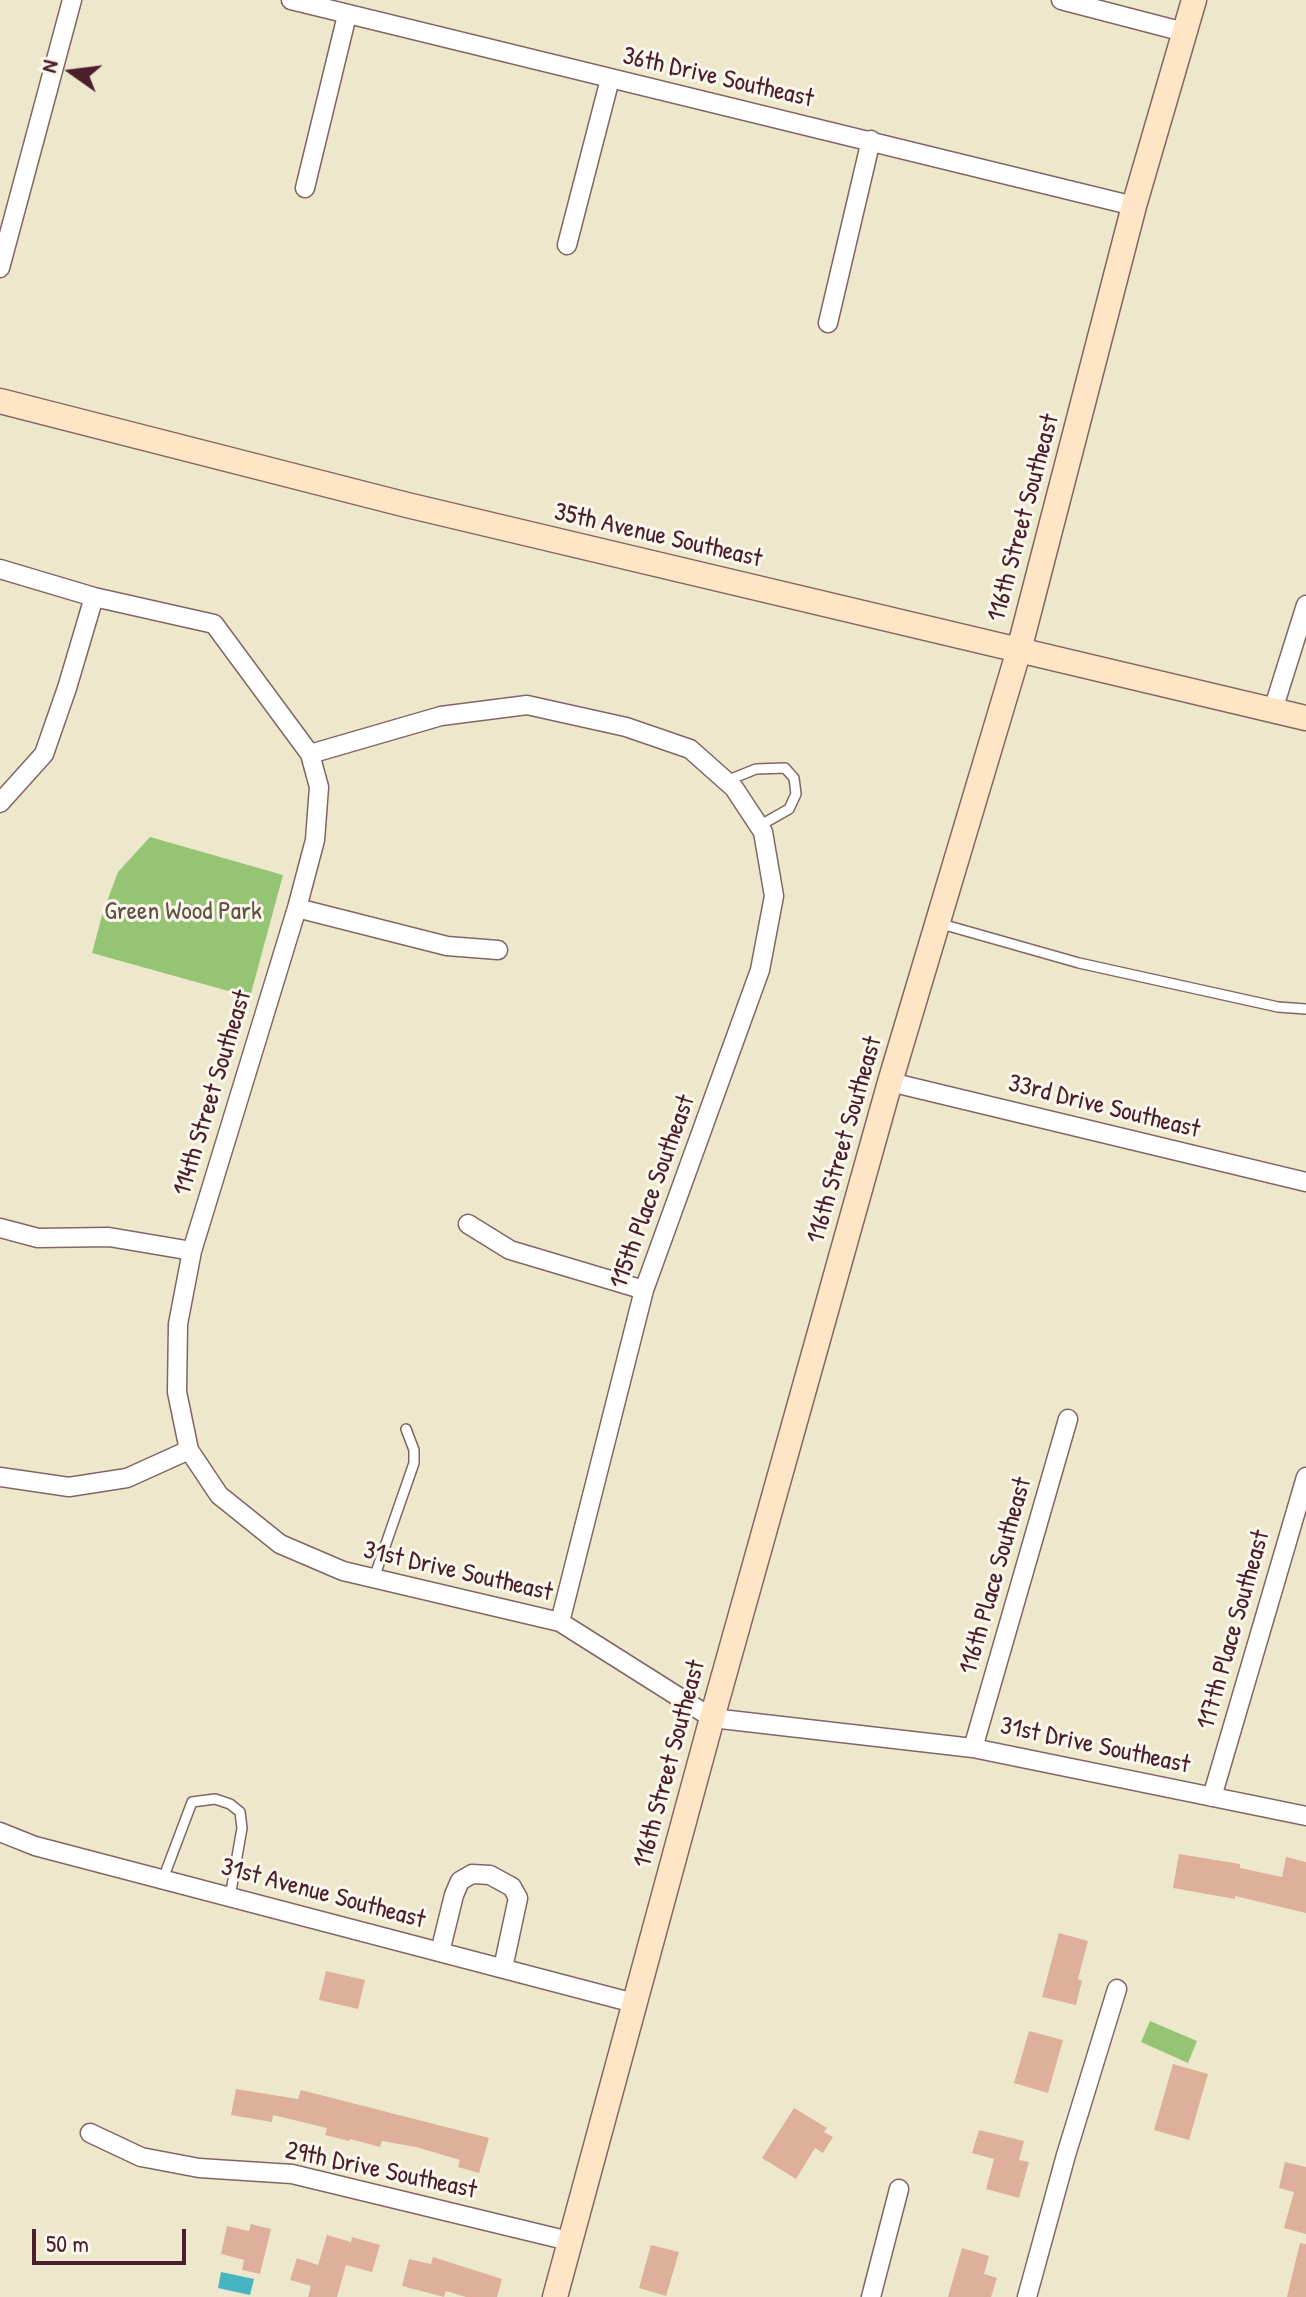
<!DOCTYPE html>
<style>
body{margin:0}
#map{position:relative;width:1306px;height:2297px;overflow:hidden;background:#ede8cc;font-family:"Patrick Hand",sans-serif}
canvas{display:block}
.north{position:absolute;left:32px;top:32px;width:80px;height:80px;-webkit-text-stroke:6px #fbf7ec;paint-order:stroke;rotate:284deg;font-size:22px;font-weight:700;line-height:32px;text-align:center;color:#4a1f2b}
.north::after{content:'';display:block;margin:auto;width:28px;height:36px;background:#4a1f2b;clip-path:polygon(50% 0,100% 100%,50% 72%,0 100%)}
.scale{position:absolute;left:32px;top:2229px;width:154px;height:36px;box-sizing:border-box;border:4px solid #4a1f2b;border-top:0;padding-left:10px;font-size:24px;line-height:28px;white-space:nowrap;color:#4a1f2b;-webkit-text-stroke:6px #fbf7ec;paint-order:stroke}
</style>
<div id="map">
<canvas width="1306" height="2297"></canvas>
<div class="north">N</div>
<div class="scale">50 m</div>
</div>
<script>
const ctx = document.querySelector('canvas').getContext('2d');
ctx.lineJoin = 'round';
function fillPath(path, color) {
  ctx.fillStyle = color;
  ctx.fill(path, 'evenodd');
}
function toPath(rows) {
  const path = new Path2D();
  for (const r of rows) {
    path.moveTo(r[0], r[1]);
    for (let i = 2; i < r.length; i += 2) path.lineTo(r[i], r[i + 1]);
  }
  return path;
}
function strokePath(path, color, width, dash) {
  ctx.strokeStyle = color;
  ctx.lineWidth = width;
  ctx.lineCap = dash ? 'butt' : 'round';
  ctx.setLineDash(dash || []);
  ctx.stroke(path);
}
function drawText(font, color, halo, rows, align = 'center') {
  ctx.font = font + ' "Patrick Hand",sans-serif';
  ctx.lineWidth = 6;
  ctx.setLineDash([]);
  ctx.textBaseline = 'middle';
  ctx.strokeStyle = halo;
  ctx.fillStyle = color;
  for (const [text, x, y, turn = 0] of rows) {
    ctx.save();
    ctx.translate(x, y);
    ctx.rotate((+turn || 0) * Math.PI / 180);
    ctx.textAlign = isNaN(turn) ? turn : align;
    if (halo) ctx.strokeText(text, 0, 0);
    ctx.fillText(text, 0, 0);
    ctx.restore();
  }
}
const green = toPath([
 [150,837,283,875,250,997,92,953,103,912,118,872],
 [1150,2021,1197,2041,1188,2063,1141,2042]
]);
const water = toPath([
 [221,2272,254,2279,250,2295,218,2288]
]);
const building = toPath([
 [1179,1854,1240,1864,1240,1868,1282,1877,1286,1857,1306,1862,1306,1913,1235,1896,1235,1899,1173,1888],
 [1059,1933,1088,1941,1078,1979,1082,1981,1076,2005,1042,1997],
 [326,1971,365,1980,358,2009,319,2000],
 [1029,2031,1063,2040,1048,2093,1014,2083],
 [1173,2064,1208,2074,1189,2140,1154,2130],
 [236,2089,298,2099,301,2090,489,2138,479,2173,458,2167,460,2160,416,2147,382,2141,380,2147,350,2139,349,2141,325,2135,327,2128,273,2115,272,2122,231,2115],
 [794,2108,827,2128,824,2132,833,2137,823,2153,815,2148,796,2179,762,2158],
 [979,2130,1024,2141,1019,2160,1029,2162,1019,2198,986,2189,994,2159,972,2153],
 [1285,2162,1306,2167,1306,2234,1284,2228,1294,2192,1279,2188],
 [251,2224,271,2229,260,2274,242,2270,244,2260,221,2254,227,2226,249,2231],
 [327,2235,351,2242,352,2237,380,2245,372,2272,346,2265,337,2297,308,2297,311,2286,290,2280,297,2258,318,2265],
 [1300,2243,1306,2244,1306,2297,1287,2297],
 [651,2245,679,2252,666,2296,639,2288],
 [962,2248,989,2256,984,2274,997,2278,991,2297,948,2297],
 [433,2257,502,2279,497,2297,466,2297,446,2291,444,2297,402,2286,409,2259,431,2264]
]);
const lane = toPath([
 [726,781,756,769,785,768,794,778,796,794,789,809,759,826],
 [938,923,1079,963,1278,1007,1306,1009],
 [374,1578,414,1463,414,1450,406,1429],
 [163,1879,192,1802,215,1799,230,1804,240,1812,242,1828,230,1897]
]);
const street = toPath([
 [291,0,1134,206],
 [1061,0,1184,32],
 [305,188,347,15],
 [567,245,610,79],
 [0,268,72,0],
 [828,323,871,140],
 [0,569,94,597,214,624,310,754,319,787,315,840,297,908,192,1251,178,1324,177,1392,189,1450,219,1495,280,1544,343,1571,560,1622,712,1718,973,1748,1306,1816],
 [1273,710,1306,605],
 [310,754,441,716,527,705,626,727,690,749,734,788,763,832,774,896,760,970,644,1290,560,1622],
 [0,803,44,754,67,688,94,597],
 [297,908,447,946,498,950],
 [890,1082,1306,1182],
 [468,1224,510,1250,644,1290],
 [0,1228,38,1238,109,1237,192,1251],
 [0,1477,69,1487,127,1478,189,1450],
 [973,1748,1068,1419],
 [1212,1797,1306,1477],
 [0,1832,35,1846,634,2003],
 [440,1952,454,1895,460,1881,472,1874,490,1875,512,1887,518,1898,503,1968],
 [90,2133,141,2157,199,2168,292,2174,569,2241],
 [871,2297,899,2189],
 [1027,2297,1066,2155,1117,1989]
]);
const secondary = toPath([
 [0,401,407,505,1306,718],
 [555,2297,712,1718,890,1082,1019,650,1134,206,1194,0]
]);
const streetNames = [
 ["36th Drive Southeast",718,78,13],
 ["116th Street Southeast",1024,518,-75],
 ["35th Avenue Southeast",658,536,13],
 ["114th Street Southeast",213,1093,-73],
 ["33rd Drive Southeast",1104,1107,14],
 ["116th Street Southeast",845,1140,-74],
 ["115th Place Southeast",653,1192,-70],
 ["31st Drive Southeast",458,1572,13],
 ["116th Place Southeast",996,1576,-74],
 ["117th Place Southeast",1234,1630,-74],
 ["31st Drive Southeast",1095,1746,12],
 ["116th Street Southeast",670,1764,-75],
 ["31st Avenue Southeast",323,1894,15],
 ["29th Drive Southeast",381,2171,12]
];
const parkNames = [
 ["Green Wood Park",183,912]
];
fillPath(green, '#95c474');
fillPath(water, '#47b4c2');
fillPath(building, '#deb09b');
strokePath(lane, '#836563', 12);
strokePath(street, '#836563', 21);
strokePath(secondary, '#836563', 27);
strokePath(lane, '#fff', 9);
strokePath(street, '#fff', 18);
strokePath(secondary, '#fee5c5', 24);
drawText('26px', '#4a1f2b', '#fbf7ec', streetNames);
drawText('26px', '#605141', '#fbf7ec', parkNames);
</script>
